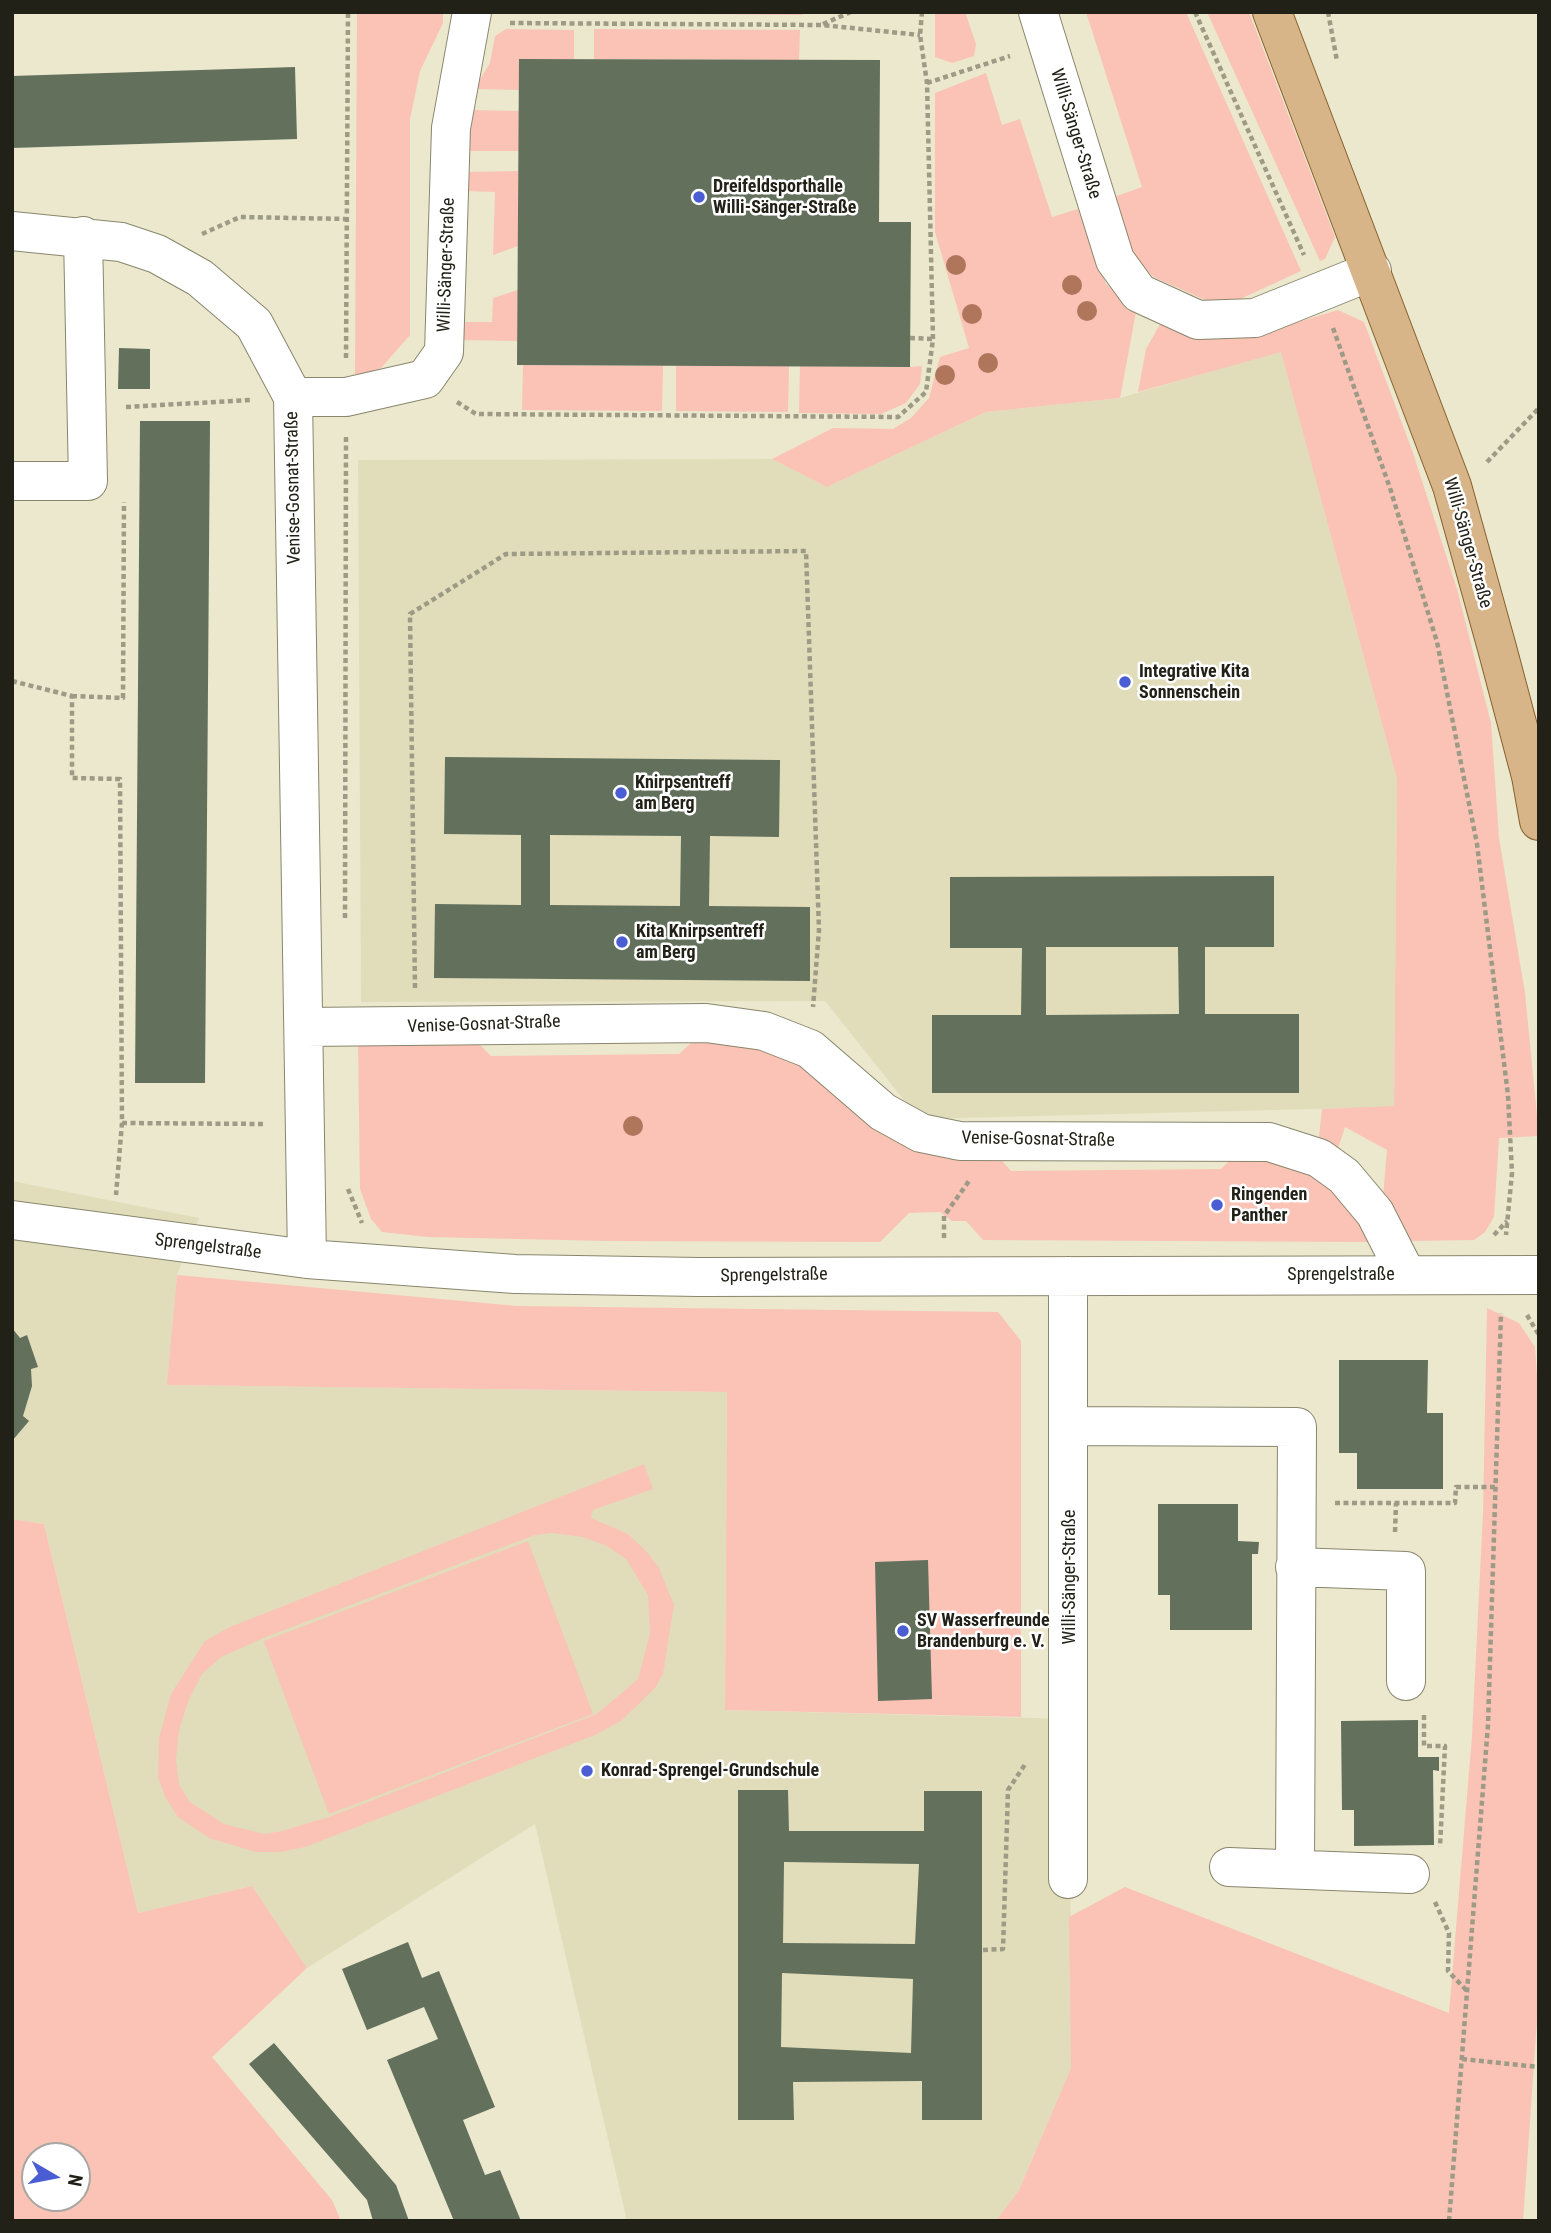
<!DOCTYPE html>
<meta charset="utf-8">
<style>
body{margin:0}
#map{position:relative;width:1551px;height:2233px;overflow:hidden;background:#ebe8cd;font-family:"Roboto Condensed",sans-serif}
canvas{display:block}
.frame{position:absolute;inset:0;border:14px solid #222117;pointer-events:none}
.north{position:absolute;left:21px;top:2142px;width:70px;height:70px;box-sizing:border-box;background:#fff;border:2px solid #a7a6a2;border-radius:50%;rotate:100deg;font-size:19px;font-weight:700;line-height:28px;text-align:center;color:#222117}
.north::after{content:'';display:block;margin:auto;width:24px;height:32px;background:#4a5dd2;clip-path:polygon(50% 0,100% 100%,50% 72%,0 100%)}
</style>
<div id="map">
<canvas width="1551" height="2233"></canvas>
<div class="frame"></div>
<div class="north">N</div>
</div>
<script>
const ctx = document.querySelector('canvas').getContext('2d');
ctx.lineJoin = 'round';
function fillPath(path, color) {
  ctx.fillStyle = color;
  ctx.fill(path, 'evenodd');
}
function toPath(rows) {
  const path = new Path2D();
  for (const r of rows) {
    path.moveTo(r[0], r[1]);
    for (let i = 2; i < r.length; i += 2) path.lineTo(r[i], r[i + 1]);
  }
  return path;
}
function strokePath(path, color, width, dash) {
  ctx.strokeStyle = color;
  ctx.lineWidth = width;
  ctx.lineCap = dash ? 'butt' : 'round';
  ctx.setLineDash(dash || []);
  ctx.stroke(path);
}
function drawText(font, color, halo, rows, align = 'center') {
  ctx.font = font + ' "Roboto Condensed",sans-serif';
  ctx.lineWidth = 5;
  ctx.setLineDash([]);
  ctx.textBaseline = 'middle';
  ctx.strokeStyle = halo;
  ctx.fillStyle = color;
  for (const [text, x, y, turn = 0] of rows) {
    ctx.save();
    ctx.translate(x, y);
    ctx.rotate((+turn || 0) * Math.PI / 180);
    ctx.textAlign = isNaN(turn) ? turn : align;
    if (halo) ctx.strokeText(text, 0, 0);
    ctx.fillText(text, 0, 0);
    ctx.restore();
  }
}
const built = toPath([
 [1281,351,1397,779,1394,1107,919,1119,825,1001,361,1002,358,460,772,459,827,487,986,412,1120,398],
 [12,1181,199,1218,177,1275,168,1385,727,1392,725,1710,1070,1719,1071,2068,1019,2190,996,2221,627,2221,535,1824,307,1968,252,1886,138,1913,44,1524,12,1519]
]);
const green = toPath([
 [357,12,443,12,443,23,420,71,410,119,410,335,381,368,362,375,355,374],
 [496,12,808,12,801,15],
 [935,12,965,12,976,44,974,56,952,63,935,57],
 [1086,12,1186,12,1301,271,1238,300,1226,302,1205,300,1156,278,1141,268,1132,253,1114,197,1142,187],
 [1207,12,1249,12,1335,237,1325,259,1320,261],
 [506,29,574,30,574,59,519,59,519,90,474,89,490,63,495,36],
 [594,29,800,30,799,60,594,59],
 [986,73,1002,125,1020,119,1052,217,1078,209,1106,284,1136,312,1120,398,986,412,827,487,772,459,833,428,893,429,911,418,929,398,940,357,969,348,935,232,935,93],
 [469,110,519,111,519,151,463,151],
 [518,171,518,246,493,255,495,192,465,191,465,172],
 [518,290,517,341,463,340,462,322,492,322,493,298],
 [1338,310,1364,322,1412,450,1457,589,1491,723,1499,838,1525,993,1539,1136,1499,1138,1494,1217,1485,1232,1474,1240,1409,1241,1383,1197,1387,1150,1345,1127,1337,1151,1318,1146,1322,1109,1394,1106,1397,779,1281,352,1138,392,1146,349,1162,321,1203,339,1248,337],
 [523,365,663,366,662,411,522,410],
 [676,366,789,366,788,412,676,411],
 [800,366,910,367,922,366,920,384,906,403,881,414,799,413],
 [699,1036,752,1042,996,1154,1011,1171,1221,1169,1237,1153,1262,1153,1334,1181,1371,1242,983,1240,966,1221,952,1221,940,1212,909,1213,880,1242,607,1241,428,1237,382,1232,371,1219,360,1189,358,1040,472,1037,491,1056,679,1054],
 [177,1275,517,1306,998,1312,1021,1341,1021,1717,725,1710,727,1392,167,1385],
 [1487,1308,1519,1323,1535,1347,1539,1406,1539,1992,1523,2221,996,2221,1019,2190,1071,2068,1069,1917,1125,1887,1449,2013,1472,1736,1483,1513],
 [644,1464,653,1489,593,1510,591,1518,628,1534,647,1552,659,1568,674,1605,663,1674,655,1688,621,1721,595,1735,305,1847,280,1852,256,1852,209,1838,178,1817,165,1797,158,1777,159,1738,171,1694,205,1641,230,1627],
 [552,1533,583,1537,607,1546,626,1559,648,1595,650,1634,638,1679,597,1714,329,1817,282,1831,264,1834,224,1824,190,1802,179,1785,176,1760,179,1730,189,1699,202,1674,221,1657,266,1637,535,1535],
 [12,1519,44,1524,138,1913,252,1886,307,1968,212,2057,332,2200,341,2221,12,2221],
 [35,2156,77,2156,77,2198,35,2198],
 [528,1541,593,1714,329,1814,264,1641]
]);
const building = toPath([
 [519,59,880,60,879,222,911,222,910,367,517,365],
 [295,67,297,139,12,148,12,76],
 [119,348,150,349,150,389,118,389],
 [140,421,210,421,205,1083,135,1083],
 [445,757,780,760,779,837,710,836,709,906,810,907,810,981,434,978,435,904,521,905,521,835,444,834],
 [550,835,681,836,680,906,550,905],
 [1274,876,1274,947,1205,947,1205,1014,1299,1014,1299,1093,932,1093,932,1015,1021,1015,1022,948,950,948,950,877],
 [1046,947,1178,947,1179,1014,1046,1015],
 [12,1328,20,1338,27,1335,38,1367,31,1369,32,1386,23,1416,29,1421,12,1441],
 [1339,1360,1428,1360,1427,1413,1443,1413,1443,1489,1357,1489,1357,1453,1339,1453],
 [1158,1504,1238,1504,1238,1541,1259,1542,1258,1554,1252,1554,1252,1630,1170,1630,1170,1595,1158,1595],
 [928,1560,932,1699,878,1701,875,1562],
 [1418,1720,1418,1757,1439,1757,1439,1771,1433,1770,1434,1845,1354,1846,1354,1810,1342,1810,1341,1721],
 [738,1790,788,1790,789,1831,924,1831,924,1791,982,1791,982,2120,922,2120,922,2081,793,2082,794,2120,738,2120],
 [784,1862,919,1864,915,1944,783,1943],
 [782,1973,913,1979,911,2053,781,2047],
 [408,1942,422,1978,439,1971,495,2107,463,2120,485,2175,500,2170,521,2221,454,2221,387,2060,438,2039,424,2007,367,2030,342,1969],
 [274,2043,396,2185,409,2221,373,2221,367,2200,249,2064]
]);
const path = toPath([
 [1195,12,1304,255],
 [1328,12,1337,61],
 [510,23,822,25,920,35],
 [823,24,851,12],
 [927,83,1010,56],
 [202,234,240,217,346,219],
 [1333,328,1390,488,1437,642,1477,844,1508,1095,1512,1173,1506,1235],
 [910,338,933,339],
 [346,358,348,12],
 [457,402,476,414,898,417,926,392,933,339,927,83,920,35,922,12],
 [126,407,250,400],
 [1487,462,1539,408],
 [12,681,72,696,72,778,120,779,122,1123,116,1195],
 [72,696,123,698,124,502],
 [345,918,346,437],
 [415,988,410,614,506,554,806,551,819,930,813,1007],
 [122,1123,265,1124],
 [348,1189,362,1223],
 [1494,1235,1507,1221],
 [944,1238,944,1216,969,1181],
 [1527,1315,1539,1335],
 [1335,1503,1455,1503,1456,1487,1495,1487],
 [1395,1532,1396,1503],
 [1424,1715,1424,1746,1445,1746,1440,1847],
 [1435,1902,1449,1933,1448,1971,1467,1991],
 [983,1950,1003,1949,1008,1790,1026,1763],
 [1462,2059,1539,2067],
 [1449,2221,1488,1725,1501,1313]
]);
const minor = toPath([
 [1038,12,1115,260,1139,293,1198,320,1255,318,1372,271],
 [12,231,121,242,157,254,200,278,254,324,293,397,307,1259],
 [293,397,346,397,425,379,444,352,451,128,472,12],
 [12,481,88,481,83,236],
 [304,1027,706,1023,764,1031,810,1049,883,1112,921,1133,960,1141,1269,1142,1319,1158,1344,1176,1375,1213,1406,1274],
 [12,1220,307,1259,515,1274,699,1277,1539,1275],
 [1068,1276,1068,1879],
 [1070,1426,1297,1427,1295,1869],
 [1295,1567,1406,1571,1406,1681],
 [1229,1867,1410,1874]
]);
const major = toPath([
 [1272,12,1452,486,1497,648,1531,776,1539,821]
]);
const trees = [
 [956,265],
 [1072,285],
 [1087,311],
 [972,314],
 [988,363],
 [945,375],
 [633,1126]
];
const markers = [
 [699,197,7,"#4a5dd2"],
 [1125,682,7,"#4a5dd2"],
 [621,793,7,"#4a5dd2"],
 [622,942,7,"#4a5dd2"],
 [1217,1205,7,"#4a5dd2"],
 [903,1631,7,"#4a5dd2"],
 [587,1771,7,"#4a5dd2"]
];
const streetNames = [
 ["Willi-Sänger-Straße",1075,134,73],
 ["Willi-Sänger-Straße",447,265,-88],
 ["Venise-Gosnat-Straße",294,488,-91],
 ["Willi-Sänger-Straße",1467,543,74],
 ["Venise-Gosnat-Straße",484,1025,-2],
 ["Venise-Gosnat-Straße",1038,1140,1],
 ["Sprengelstraße",208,1247,7],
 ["Sprengelstraße",1341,1275],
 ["Sprengelstraße",774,1276,-1],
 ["Willi-Sänger-Straße",1070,1577,-90]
];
const poiNames = [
 ["Dreifeldsporthalle",713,187],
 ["Willi-Sänger-Straße",713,208],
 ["Integrative Kita",1139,672],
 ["Sonnenschein",1139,693],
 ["Knirpsentreff",635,783],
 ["am Berg",635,804],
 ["Kita Knirpsentreff",636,932],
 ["am Berg",636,953],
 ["Ringenden",1231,1195],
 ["Panther",1231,1216],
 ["SV Wasserfreunde",917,1621],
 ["Brandenburg e. V.",917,1642],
 ["Konrad-Sprengel-Grundschule",601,1771]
];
fillPath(built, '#e1ddbb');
fillPath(green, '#fac3b6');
fillPath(building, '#62705c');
strokePath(minor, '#88866d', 40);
strokePath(major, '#87602e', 40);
strokePath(path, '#9d9b86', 4.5, [5, 3.5]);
strokePath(minor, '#fff', 38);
strokePath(major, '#d8b489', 38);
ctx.fillStyle = '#b0765c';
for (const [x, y] of trees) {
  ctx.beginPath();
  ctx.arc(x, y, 10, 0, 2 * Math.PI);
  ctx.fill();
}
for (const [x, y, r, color] of markers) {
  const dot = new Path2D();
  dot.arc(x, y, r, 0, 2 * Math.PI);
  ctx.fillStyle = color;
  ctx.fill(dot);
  strokePath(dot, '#fff', 2.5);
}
drawText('18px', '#222117', '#fff', streetNames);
drawText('bold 18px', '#222117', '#fff', poiNames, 'left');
</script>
